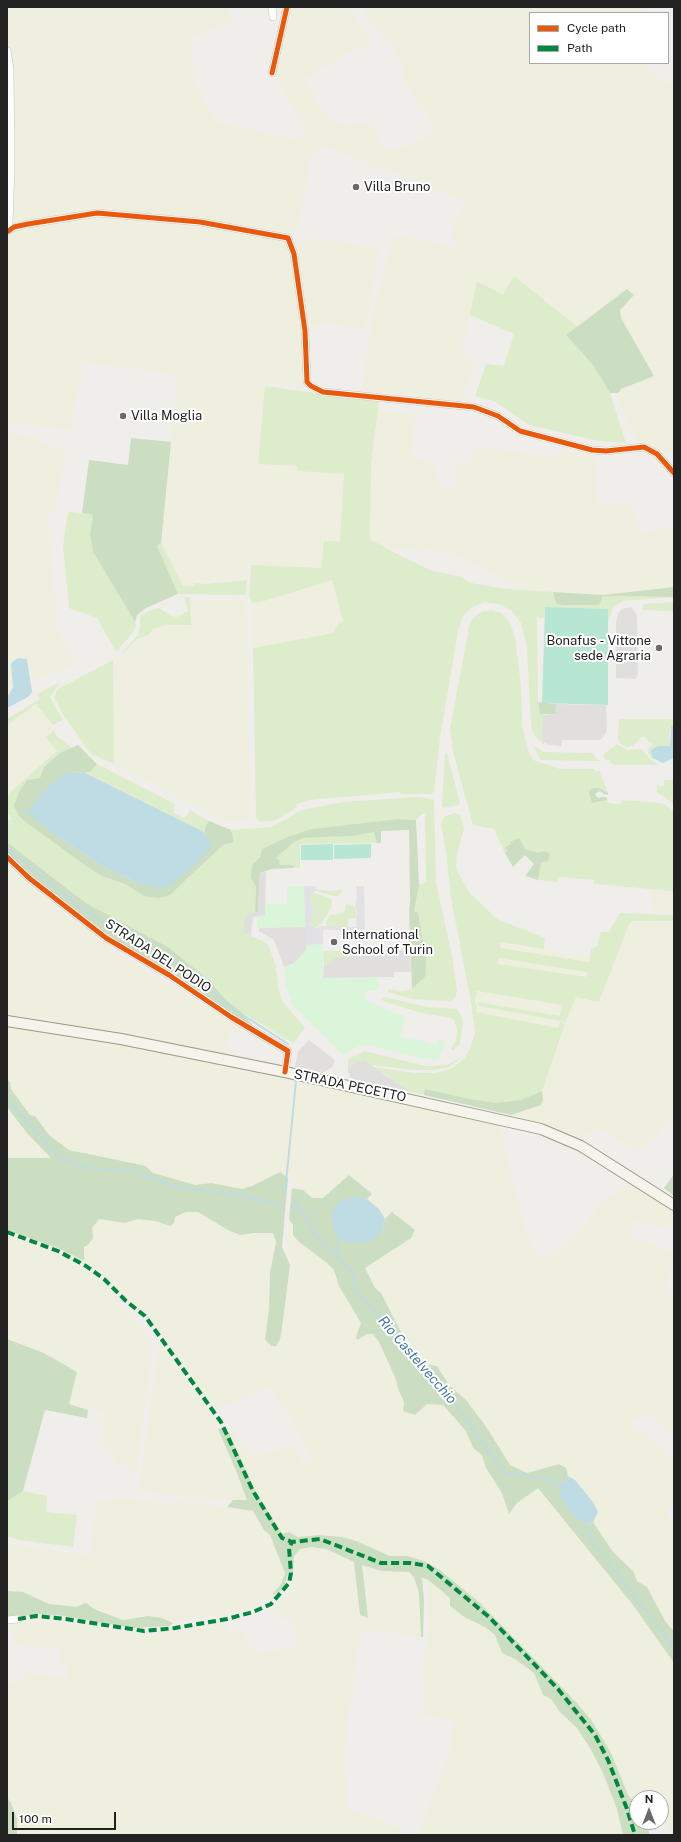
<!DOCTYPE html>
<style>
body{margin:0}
#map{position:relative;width:681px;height:1842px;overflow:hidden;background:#f0eeeb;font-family:"Public Sans",sans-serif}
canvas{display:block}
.frame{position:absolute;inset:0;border:8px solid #222;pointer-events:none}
.legend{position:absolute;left:529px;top:12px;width:140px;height:52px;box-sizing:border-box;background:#fff;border:1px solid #a7a7a7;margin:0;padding:5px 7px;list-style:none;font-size:12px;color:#222}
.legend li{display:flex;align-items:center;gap:8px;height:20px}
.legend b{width:20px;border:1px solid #a7a7a7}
.north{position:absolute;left:629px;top:1790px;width:40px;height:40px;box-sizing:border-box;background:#fff;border:1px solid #a7a7a7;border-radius:50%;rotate:0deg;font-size:11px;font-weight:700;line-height:16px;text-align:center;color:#222}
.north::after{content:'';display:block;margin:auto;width:14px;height:18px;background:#6a6968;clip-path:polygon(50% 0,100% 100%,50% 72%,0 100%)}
.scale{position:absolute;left:12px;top:1812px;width:104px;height:18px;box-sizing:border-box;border:2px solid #222;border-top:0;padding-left:5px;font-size:12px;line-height:14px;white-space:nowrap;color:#222;-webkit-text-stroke:3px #fff;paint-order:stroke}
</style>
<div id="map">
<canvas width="681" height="1842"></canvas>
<div class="frame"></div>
<ul class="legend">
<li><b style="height:5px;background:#e8590c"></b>Cycle path</li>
<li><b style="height:5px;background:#00873e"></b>Path</li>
</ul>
<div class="north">N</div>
<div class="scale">100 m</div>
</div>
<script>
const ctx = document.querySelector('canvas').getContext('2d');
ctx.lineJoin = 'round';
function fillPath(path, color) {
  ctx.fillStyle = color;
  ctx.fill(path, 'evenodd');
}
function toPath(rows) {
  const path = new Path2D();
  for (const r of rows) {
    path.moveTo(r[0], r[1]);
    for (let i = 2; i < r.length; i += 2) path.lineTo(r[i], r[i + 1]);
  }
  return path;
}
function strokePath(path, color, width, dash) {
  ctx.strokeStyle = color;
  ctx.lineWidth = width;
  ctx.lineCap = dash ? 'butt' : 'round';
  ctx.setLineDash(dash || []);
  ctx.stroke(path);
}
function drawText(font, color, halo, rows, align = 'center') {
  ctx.font = font + ' "Public Sans",sans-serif';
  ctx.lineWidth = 4;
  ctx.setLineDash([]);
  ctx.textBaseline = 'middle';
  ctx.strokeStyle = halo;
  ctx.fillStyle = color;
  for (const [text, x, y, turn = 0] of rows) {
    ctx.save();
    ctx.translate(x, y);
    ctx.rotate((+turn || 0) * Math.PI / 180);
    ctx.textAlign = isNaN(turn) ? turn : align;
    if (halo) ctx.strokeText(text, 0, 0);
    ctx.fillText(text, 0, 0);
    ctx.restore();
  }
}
const farmland = toPath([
 [7,7,230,7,230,20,192,38,194,84,216,122,296,140,307,132,274,75,289,7,347,7,375,44,350,52,304,79,326,118,343,124,370,123,382,146,387,150,412,145,438,130,403,80,402,66,393,46,360,7,650,7,645,13,530,13,530,63,642,63,671,86,674,81,674,454,660,452,647,443,637,442,619,403,618,393,621,389,654,376,621,318,620,310,634,295,578,327,515,277,503,295,477,281,461,356,474,361,462,401,361,391,375,302,394,235,460,248,451,238,452,226,467,202,387,169,375,168,339,151,321,147,312,153,298,230,288,234,250,226,184,217,101,210,13,225,13,67,7,32],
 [97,217,174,223,275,237,286,243,290,250,302,327,303,384,297,386,265,384,258,464,297,466,297,471,344,474,340,542,321,568,251,565,254,523,248,579,196,581,195,586,183,586,161,543,177,375,83,362,71,430,7,422,7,244,11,233,38,226],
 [314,238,379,248,365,329,330,323,309,326,295,244],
 [378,411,415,414,412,457,435,464,439,487,454,490,459,461,471,463,475,446,560,458,562,449,596,453,598,505,632,506,641,533,674,527,674,587,603,595,525,591,474,563,442,550,387,549,370,539,371,464],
 [7,433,36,437,36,441,67,450,55,509,48,512,57,630,74,659,71,667,31,680,27,659,11,692,7,697],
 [333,580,343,621,337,625,335,633,253,648,252,603,261,602],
 [190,600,246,600,250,820,227,822,114,764,113,660,123,654,137,639,148,635,154,629,165,625,190,625],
 [36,704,56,728,46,737,57,751,7,795,7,725],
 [7,866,62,913,119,955,240,1027,240,1031,230,1030,226,1056,39,1019,7,1015],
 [652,891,674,893,674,911,651,910],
 [632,921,674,921,674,1116,644,1148,639,1151,630,1148,610,1134,601,1130,591,1131,579,1139,556,1129,511,1115,541,1105,543,1100,542,1091,575,999,576,997,583,997,599,1002,628,924],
 [501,942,590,956,589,962,500,948],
 [498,958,587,972,586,978,497,964],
 [477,991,562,1006,560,1016,475,1002],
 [477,1006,560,1021,558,1028,476,1012],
 [7,1025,107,1041,499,1125,527,1236,533,1250,546,1261,578,1232,611,1194,615,1197,630,1181,674,1210,674,1215,666,1229,635,1219,629,1235,674,1254,674,1262,665,1291,674,1294,674,1437,650,1412,631,1422,634,1428,674,1458,674,1504,666,1510,674,1523,674,1632,665,1621,647,1587,637,1581,633,1571,613,1552,593,1522,598,1512,593,1502,575,1480,568,1476,566,1468,559,1464,527,1473,510,1465,485,1425,466,1400,449,1385,437,1367,428,1365,412,1349,401,1332,381,1293,375,1288,365,1268,411,1238,392,1212,385,1219,379,1209,367,1199,371,1194,349,1176,323,1198,312,1198,303,1190,292,1188,294,1180,280,1172,252,1186,242,1189,211,1183,195,1185,153,1173,146,1166,69,1150,48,1135,35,1117,30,1115,11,1089,10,1082,7,1079],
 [7,1107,27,1133,52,1159,7,1158],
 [186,1212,198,1212,241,1235,254,1233,273,1233,276,1242,272,1252,269,1288,269,1309,266,1326,282,1328,290,1265,286,1255,289,1219,293,1225,293,1235,298,1241,327,1263,334,1270,339,1286,361,1323,356,1337,357,1339,367,1334,373,1334,379,1342,395,1377,399,1391,404,1402,443,1405,466,1431,473,1448,482,1455,486,1468,502,1493,509,1514,517,1503,537,1488,633,1605,674,1663,674,1835,669,1835,661,1815,661,1798,637,1798,637,1805,632,1801,592,1721,576,1702,480,1603,440,1570,424,1561,407,1556,390,1556,319,1535,298,1537,282,1534,255,1491,229,1432,234,1431,251,1457,295,1446,302,1464,313,1460,290,1413,284,1411,270,1386,215,1410,176,1357,168,1343,146,1313,120,1292,101,1272,84,1261,84,1247,92,1228,99,1219,125,1223,138,1219,155,1221,170,1226,174,1217],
 [7,1236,60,1255,79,1265,107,1286,119,1303,149,1334,152,1350,136,1475,128,1466,117,1463,109,1449,101,1442,106,1413,69,1404,44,1353,7,1339],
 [156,1337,203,1403,217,1426,237,1473,247,1501,210,1499,138,1491,159,1348],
 [129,1498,165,1504,174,1503,176,1501,253,1511,264,1530,270,1535,285,1573,281,1584,272,1595,255,1607,173,1623,162,1618,148,1616,123,1620,94,1609,86,1603,76,1607,49,1604,23,1592,7,1591,7,1544,90,1556,96,1501],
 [312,1547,326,1549,354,1562,360,1615,368,1618,362,1565,382,1571,409,1572,414,1577,419,1593,421,1637,361,1629,347,1725,345,1761,348,1808,401,1829,400,1835,17,1835,17,1819,11,1803,7,1797,7,1685,24,1680,26,1674,68,1678,69,1666,59,1665,60,1649,13,1645,14,1627,19,1623,34,1622,64,1623,122,1632,150,1635,181,1632,225,1623,228,1632,242,1630,246,1642,252,1652,262,1653,298,1646,292,1618,280,1620,277,1606,288,1594,294,1580,294,1557,300,1549],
 [427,1579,450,1598,466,1618,485,1627,495,1635,503,1653,515,1659,534,1673,543,1695,551,1699,560,1712,577,1728,590,1748,603,1773,617,1809,623,1835,418,1835,450,1749,453,1720,422,1715,425,1692,422,1668,428,1630]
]);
const grass = toPath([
 [514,276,578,327,566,335,593,365,610,393,626,443,599,441,529,425,494,401,475,396,486,364,504,366,514,334,470,315,477,281,503,295],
 [265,386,379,402,371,464,370,539,393,552,432,571,459,576,471,583,507,589,553,592,556,602,603,596,674,597,623,601,613,608,608,622,608,609,545,607,544,618,537,618,538,705,540,713,543,715,542,741,545,743,544,745,534,735,531,726,527,647,521,623,512,611,499,604,484,602,471,608,463,616,458,631,440,738,434,792,431,794,401,794,400,792,309,800,296,804,297,807,274,821,261,822,256,817,253,648,334,633,337,625,343,621,332,580,261,602,252,603,249,596,251,565,321,568,324,541,340,542,344,474,297,471,297,466,258,464],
 [68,512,93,515,90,534,93,552,135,622,136,626,131,635,116,652,97,618,69,608,63,546],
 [161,543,183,586,195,586,195,583,207,584,247,580,246,595,178,594,157,546],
 [184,597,190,598,191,625,165,625,154,629,148,635,137,639,123,654,123,652,137,636,140,629,140,616,148,611,159,608,171,616,177,617,188,611],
 [674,602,674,611,643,610,643,604],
 [492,610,501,613,508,620,515,636,521,686,522,724,527,748,533,760,560,769,594,769,597,772,599,770,608,793,599,788,592,788,592,803,607,800,607,802,615,804,621,804,622,800,662,803,674,811,674,891,594,884,594,880,558,877,558,882,538,880,541,863,538,853,511,844,505,853,494,829,473,825,453,752,450,729,469,627,471,621,477,615,484,611],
 [113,660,114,764,91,754,62,713,54,697,58,689],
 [60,682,50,697,63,720,53,725,36,704,7,725,7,719,40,699,37,694],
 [619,719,674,719,674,727,671,726,669,735,670,746,658,746,653,758,655,759,651,758,648,753,649,748,654,743,650,743,645,737,641,737,638,742,632,746,626,747,619,743,618,739],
 [54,730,56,735,72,748,60,753,44,767,40,778,48,839,101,875,125,884,144,896,158,898,170,895,223,845,234,842,231,830,272,827,302,810,343,802,416,797,426,798,434,800,436,882,452,956,457,990,456,996,451,1001,412,999,394,994,388,992,388,989,402,991,412,989,425,977,414,911,419,885,426,882,425,814,422,814,416,820,398,819,312,829,262,849,260,857,252,865,251,878,256,886,255,912,245,916,243,932,268,944,275,963,279,991,283,1002,305,1028,293,1043,241,1012,223,997,209,980,168,947,88,904,7,842,7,822,12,818,7,812,7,795,57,751,46,737],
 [617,744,627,750,641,749,651,760,659,765,615,765,610,762,610,760,605,760,604,754],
 [533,745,544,752,592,753,599,761,540,760],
 [445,753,447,753,460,803,458,805,443,808,442,803],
 [97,764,175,804,173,813,185,818,190,810,209,821,204,832,85,773,91,771],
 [664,780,674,780,674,804,657,792,657,786,664,786],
 [454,813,460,815,464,829,457,853,456,865,458,873,470,893,497,919,545,938,544,949,501,942,500,948,589,962,591,949,597,946,601,932,609,932,620,913,674,915,674,921,632,921,629,924,599,1002,576,997,565,1023,560,1021,479,1006,477,1002,560,1016,562,1005,477,991,475,1002,477,1006,476,1012,558,1028,560,1022,565,1024,542,1091,521,1100,496,1103,470,1099,425,1089,424,1095,412,1092,374,1067,414,1073,436,1073,450,1069,458,1064,465,1057,471,1047,475,1032,471,1002,451,898,446,852,441,824,444,817],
 [498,958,587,972,586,977,498,964],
 [375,832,377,843,300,844,300,868,294,868,292,865,280,865,276,858,293,843,303,838,352,836],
 [315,889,330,891,343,890,338,896,334,896,315,891],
 [314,893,330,898,332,901,331,908,322,923,315,928,310,925,314,910,310,900,311,894],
 [346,904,355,907,357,918,348,919,348,927,327,927,326,923,330,915,344,913],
 [323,951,365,951,365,956,350,958,330,965,324,965],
 [384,997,427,1007,456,1009,461,1015,463,1022,460,1044,453,1050,451,1048,456,1041,457,1030,454,1020,451,1018,422,1013,388,1003,382,1000,382,998],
 [364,1051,426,1066,447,1065,463,1056,449,1067,436,1070,414,1070,371,1065,365,1060,358,1061,353,1065,348,1064,348,1059],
 [23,1491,47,1496,46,1512,77,1515,73,1547,19,1540,7,1536,7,1501]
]);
const forest = toPath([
 [627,289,634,295,620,310,621,318,654,376,621,389,618,393,610,393,593,365,566,335],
 [131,438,171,442,161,543,157,546,178,594,146,608,137,615,135,622,93,552,90,534,93,515,82,513,89,460,128,465],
 [674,587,674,597,603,596,599,605,562,605,556,603,553,592,603,595],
 [538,702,556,704,556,714,540,714],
 [78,745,97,764,91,771,85,773,70,772,58,837,104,867,138,883,204,836,205,828,209,821,231,830,234,842,223,845,170,895,158,898,144,896,125,884,102,876,86,866,31,826,19,816,14,806,19,792,27,780,40,778,44,767,60,753],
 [592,788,599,788,608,793,608,795,604,794,600,791,595,794,598,798,603,797,607,798,607,800,592,803,589,792],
 [398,819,416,820,419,885,414,911,418,913,426,961,425,977,412,989,409,912,410,901,409,830,381,831,381,843,377,843,374,832,352,836,303,838,293,843,276,858,279,860,280,865,292,865,294,868,272,869,260,873,258,912,255,912,256,886,251,878,252,865,260,857,262,849,288,837,312,829],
 [519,838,525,849,538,853,542,851,550,853,548,861,541,863,538,880,525,876,534,864,525,855,513,867,505,853,507,851,506,847,511,844,510,842],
 [7,842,86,903,168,947,209,980,224,998,241,1012,254,1027,106,933,53,894,7,854],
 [7,1079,10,1082,11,1089,30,1115,35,1116,49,1135,69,1150,146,1166,153,1173,195,1185,211,1183,242,1189,252,1186,280,1172,288,1178,282,1247,290,1265,282,1328,280,1339,276,1346,271,1346,265,1339,269,1309,270,1273,276,1242,273,1233,254,1233,241,1235,230,1231,198,1212,186,1212,175,1217,174,1223,170,1226,155,1221,138,1219,125,1223,99,1219,92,1228,93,1238,88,1245,84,1247,84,1261,58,1248,7,1230,7,1158,51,1158,27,1133,7,1107],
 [425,1089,470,1099,496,1103,521,1100,542,1091,543,1100,541,1105,511,1115,424,1095],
 [674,1174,674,1196,664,1188],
 [349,1175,372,1194,367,1199,357,1197,381,1234,385,1219,392,1212,415,1230,411,1238,365,1268,375,1288,381,1293,401,1332,412,1349,428,1365,437,1366,449,1385,466,1400,485,1425,510,1465,527,1473,559,1464,566,1468,568,1476,560,1485,586,1524,593,1522,613,1552,633,1571,637,1581,647,1587,665,1621,674,1632,674,1663,633,1605,538,1488,517,1503,509,1514,502,1493,486,1468,482,1455,473,1448,466,1431,443,1405,427,1404,415,1415,403,1411,404,1402,399,1391,395,1377,379,1342,373,1334,367,1334,357,1340,356,1337,361,1323,339,1286,334,1270,327,1263,298,1241,293,1235,293,1225,289,1219,292,1188,303,1190,312,1198,323,1198],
 [7,1339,44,1353,77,1372,69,1404,88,1410,87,1418,45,1410,23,1491,7,1501],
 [222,1428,229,1433,255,1491,282,1534,289,1532,298,1537,319,1535,342,1537,356,1541,390,1556,407,1556,424,1561,440,1570,480,1603,576,1702,592,1721,611,1753,628,1795,637,1805,637,1822,645,1822,650,1835,623,1835,617,1809,603,1773,590,1748,577,1728,560,1712,551,1699,543,1695,534,1673,515,1659,502,1653,495,1635,485,1627,466,1618,450,1606,450,1598,427,1579,422,1578,424,1600,423,1637,421,1637,419,1593,414,1577,409,1572,382,1571,362,1565,368,1618,360,1615,354,1562,326,1549,312,1547,300,1549,294,1556,293,1575,288,1574,285,1584,279,1592,272,1595,281,1584,285,1573,270,1535,264,1530,253,1511,227,1507,233,1500,247,1500,237,1473,218,1429],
 [7,1591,23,1592,49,1604,76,1607,86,1603,94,1609,123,1620,148,1616,162,1618,173,1623,169,1626,134,1628,64,1616,38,1614,7,1618],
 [7,1797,11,1803,17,1819,17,1835,7,1835]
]);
const park = toPath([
 [304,886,306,927,257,928,257,916,265,915,266,904,287,904,287,887],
 [323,944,323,978,378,978,379,986,377,991,366,991,365,999,384,1009,405,1016,400,1037,412,1040,413,1038,437,1046,439,1040,445,1041,439,1058,435,1060,426,1059,369,1045,359,1046,343,1055,293,1006,286,986,284,967,294,962,306,950,306,945]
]);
const pitch = toPath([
 [545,607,608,609,608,705,542,703],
 [333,844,333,860,301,860,301,845],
 [371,844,371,858,334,859,334,845]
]);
const parking = toPath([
 [631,607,637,615,638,675,635,679,616,678,616,623,618,613,622,609],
 [556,704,606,705,607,731,601,740,562,740,561,746,549,745,542,741,543,715,555,714],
 [266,872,265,915,253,917,251,936,243,932,245,916,258,911,260,873],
 [306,927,306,950,294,963,284,967,274,940,259,931,259,928],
 [410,950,411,972,394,972,394,977,323,978,324,965,330,965,334,958,364,956,365,951],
 [309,1040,335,1060,332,1067,323,1073,295,1067,298,1051],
 [365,1060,388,1077,412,1092,352,1080,348,1072,348,1064,353,1065,358,1061]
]);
const plaza = toPath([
 [304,886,316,886,314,893,311,894,310,900,314,910,310,925,316,928,320,926,356,927,357,911,355,906,357,897,356,886,364,886,365,930,323,930,323,944,306,945]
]);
const water = toPath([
 [18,658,27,659,32,692,28,697,7,708,7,697,13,688,11,663],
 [671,726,674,727,674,758,663,763,653,758,651,753,651,750,658,746,670,746],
 [70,772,85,773,204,832,204,836,210,841,211,847,191,869,165,889,138,883,104,867,58,837,27,812,46,789,63,775],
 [357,1197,367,1199,379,1209,385,1219,381,1234,368,1242,352,1243,339,1239,332,1226,332,1211,341,1200],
 [568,1476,575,1480,593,1502,598,1512,593,1522,586,1524,572,1514,560,1496,560,1485]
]);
const stream = toPath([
 [22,812,29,812],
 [7,848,85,911,180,965,232,1008,288,1044],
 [7,1099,58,1157,90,1168,133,1171,179,1188,238,1195,283,1205],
 [285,1193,296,1081],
 [294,1199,304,1213],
 [293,1208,304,1213,311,1230,324,1245,336,1254,354,1275,355,1290,377,1314,399,1335,414,1357,438,1381,505,1473,544,1478,560,1485],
 [336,1254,339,1239],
 [586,1524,593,1543,674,1647]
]);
const street = toPath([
 [272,7,273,17],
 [7,51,10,69,11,163,9,223,7,232],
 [272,73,287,7],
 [7,230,28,224,97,213,200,222,288,238,294,254,305,331,307,382,311,386,323,392,474,407,498,416,520,431,592,450,606,451,644,447,657,454,674,473],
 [7,857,29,878,106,938,169,975,231,1017,288,1051,285,1072],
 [7,1620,18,1619]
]);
const secondary = toPath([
 [7,1021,121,1039,285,1072,541,1129,581,1146,674,1205]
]);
const quiet = toPath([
 [7,1232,58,1251,86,1266,104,1279,126,1301,145,1316,221,1422,253,1491,282,1538,292,1542,320,1539,381,1563,410,1563,428,1566,489,1617,558,1689,595,1735,608,1760,627,1809,635,1835],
 [18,1619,36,1616,66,1619,144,1631,175,1628,227,1619,253,1612,271,1604,289,1583,291,1573,289,1548,292,1542]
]);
const cycleway = toPath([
 [272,73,287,7],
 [7,232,14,227,28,224,97,213,200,222,288,238,294,254,305,331,307,382,311,386,323,392,474,407,498,416,520,431,592,450,606,451,644,447,657,454,674,473],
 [7,857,29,878,106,938,169,975,231,1017,288,1051,285,1072]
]);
const markers = [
 [356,187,4,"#6a6968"],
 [123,416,4,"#6a6968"],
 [659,648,4,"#6a6968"],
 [334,942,4,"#6a6968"]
];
const poiNames = [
 ["Villa Bruno",364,187],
 ["Villa Moglia",131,416],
 ["Bonafus - Vittone",651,641,"right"],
 ["sede Agraria",651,656,"right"],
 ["International",342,935],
 ["School of Turin",342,950]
];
const streetNames = [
 ["STRADA DEL PODIO",158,956,33],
 ["STRADA PECETTO",350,1086,12]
];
const waterNames = [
 ["Rio Castelvecchio",417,1360,49]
];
fillPath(farmland, '#efefdf');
fillPath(grass, '#ddeccb');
fillPath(forest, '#cbdec1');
fillPath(park, '#daf5da');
fillPath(pitch, '#b7e6d2');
fillPath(parking, '#e0dfde');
fillPath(plaza, '#e2e1e5');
fillPath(water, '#bfdbe3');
strokePath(stream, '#bfdbe3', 2);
strokePath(street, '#c9c8c7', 8);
strokePath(secondary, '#999a82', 12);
strokePath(street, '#fdfcfc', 7);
strokePath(secondary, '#f4f4ed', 10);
strokePath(quiet, '#00873e', 4, [8, 4]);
strokePath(cycleway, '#e8590c', 5);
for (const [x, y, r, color] of markers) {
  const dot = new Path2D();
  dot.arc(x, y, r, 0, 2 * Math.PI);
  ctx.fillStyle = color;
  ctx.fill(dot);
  strokePath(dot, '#fff', 1.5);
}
drawText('13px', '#222', '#fff', poiNames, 'left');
drawText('13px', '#222', '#fff', streetNames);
drawText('italic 14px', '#4a7aab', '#fff', waterNames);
</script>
